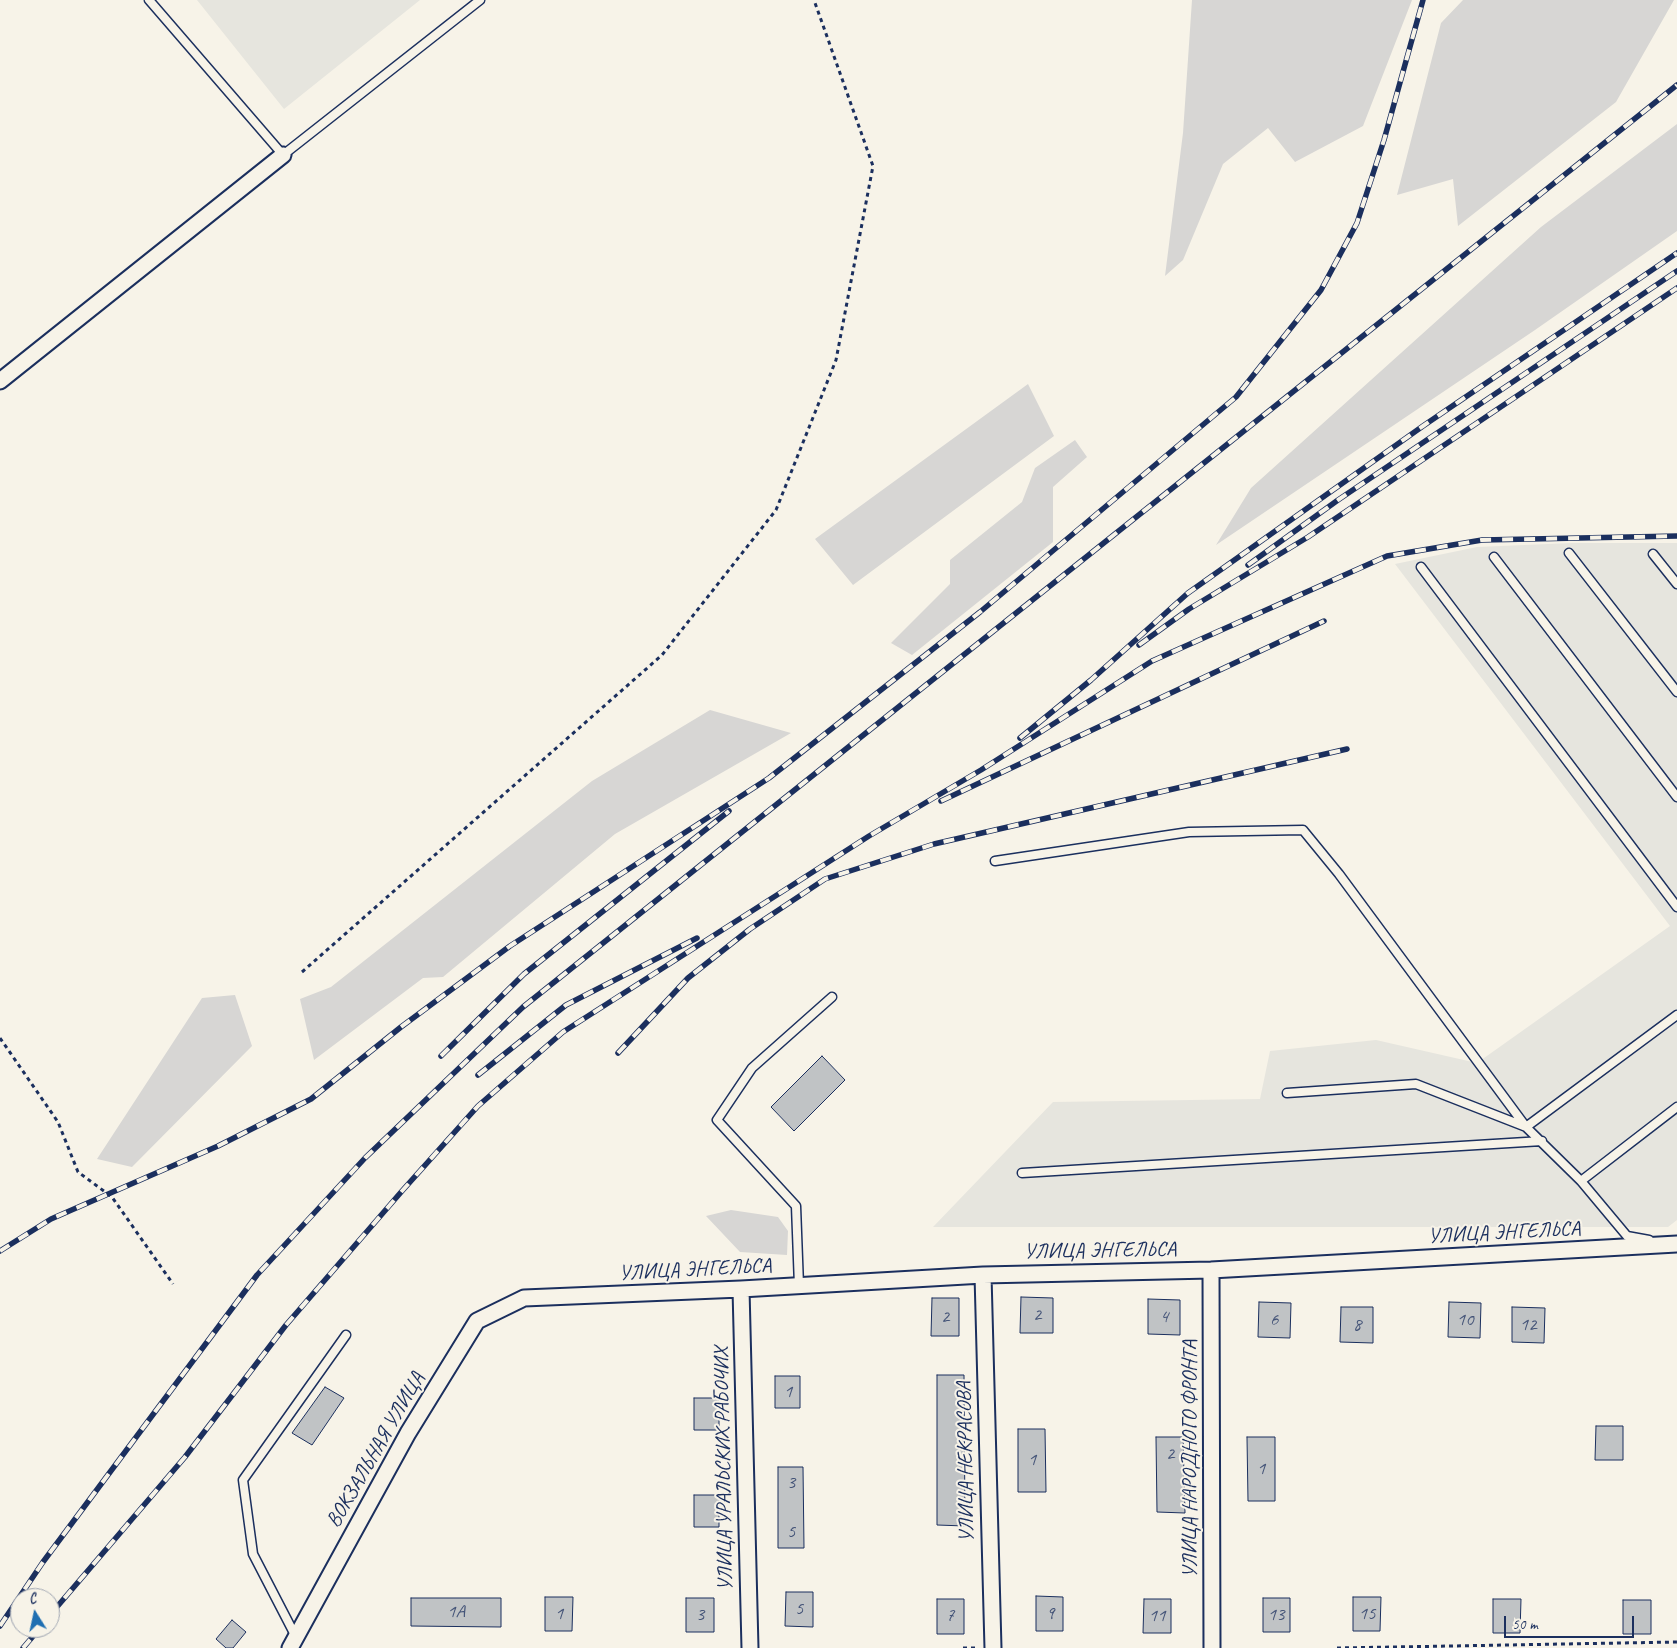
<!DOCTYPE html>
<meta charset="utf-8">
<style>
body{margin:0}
#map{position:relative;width:1677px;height:1648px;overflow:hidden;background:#f7f3e8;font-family:Caveat,sans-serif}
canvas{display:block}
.north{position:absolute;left:10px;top:1588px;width:50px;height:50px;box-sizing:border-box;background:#f7f3e8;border:1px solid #9fa5b1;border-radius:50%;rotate:350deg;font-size:14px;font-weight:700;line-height:20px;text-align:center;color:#1b2f5e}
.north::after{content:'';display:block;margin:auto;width:18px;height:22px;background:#1f6fb2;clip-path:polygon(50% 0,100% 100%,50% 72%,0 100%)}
.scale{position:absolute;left:1504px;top:1616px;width:130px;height:22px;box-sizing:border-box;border:2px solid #1b2f5e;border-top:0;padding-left:6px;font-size:15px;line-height:18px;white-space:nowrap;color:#1b2f5e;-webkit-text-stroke:4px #f7f3e8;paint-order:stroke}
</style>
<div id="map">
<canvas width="1677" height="1648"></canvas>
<div class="north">С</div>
<div class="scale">50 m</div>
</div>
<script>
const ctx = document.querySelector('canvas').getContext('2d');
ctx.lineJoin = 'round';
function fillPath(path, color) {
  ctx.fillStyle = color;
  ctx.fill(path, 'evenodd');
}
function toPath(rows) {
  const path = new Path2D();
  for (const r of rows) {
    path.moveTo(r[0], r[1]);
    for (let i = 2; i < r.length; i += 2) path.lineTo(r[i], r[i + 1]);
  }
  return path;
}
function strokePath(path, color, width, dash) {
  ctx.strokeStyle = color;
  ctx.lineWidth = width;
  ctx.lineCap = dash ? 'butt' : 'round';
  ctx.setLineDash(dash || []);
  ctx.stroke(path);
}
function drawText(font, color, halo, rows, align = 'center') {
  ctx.font = font + ' Caveat,sans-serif';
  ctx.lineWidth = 4;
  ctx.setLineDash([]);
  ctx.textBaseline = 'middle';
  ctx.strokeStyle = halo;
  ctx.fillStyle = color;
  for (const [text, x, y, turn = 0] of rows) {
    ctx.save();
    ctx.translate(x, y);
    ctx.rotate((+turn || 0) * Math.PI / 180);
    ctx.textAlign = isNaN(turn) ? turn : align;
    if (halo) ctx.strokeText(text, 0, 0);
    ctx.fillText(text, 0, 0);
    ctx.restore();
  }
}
const built = toPath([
 [197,0,420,0,284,109],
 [1572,543,1677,543,1677,1220,1668,1227,933,1227,1053,1102,1260,1099,1270,1051,1376,1040,1477,1063,1670,926,1395,564,1477,547]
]);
const green = toPath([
 [1192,0,1412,0,1363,126,1295,162,1268,128,1223,164,1183,260,1165,276,1183,133],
 [1463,0,1674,0,1616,102,1458,226,1453,179,1397,195,1441,23],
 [1677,124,1677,231,1535,330,1216,545,1251,488,1541,227],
 [1028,384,1054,436,853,585,815,539],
 [1075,440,1087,457,1053,487,1053,542,912,655,891,643,950,584,950,560,1022,502,1035,468],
 [710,710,791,733,615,834,443,977,423,978,314,1060,300,999,331,987,592,781],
 [235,995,252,1046,132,1167,97,1159,202,998],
 [731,1210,778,1217,788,1231,787,1255,740,1252,706,1216]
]);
const building = toPath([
 [822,1056,845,1080,794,1131,771,1107,822,1056],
 [1021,1297,1053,1298,1053,1333,1020,1333,1021,1297],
 [932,1298,959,1298,959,1336,931,1336,932,1298],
 [1148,1299,1180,1300,1180,1335,1148,1334,1148,1299],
 [1259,1302,1291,1303,1290,1338,1258,1337,1259,1302],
 [1449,1302,1481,1303,1480,1338,1448,1337,1449,1302],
 [1341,1307,1373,1307,1373,1343,1340,1342,1341,1307],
 [1512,1307,1545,1308,1544,1343,1512,1342,1512,1307],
 [937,1375,964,1375,965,1526,937,1525,937,1375],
 [775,1376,800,1376,800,1408,775,1408,775,1376],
 [325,1387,344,1398,312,1445,292,1433,325,1387],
 [694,1398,719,1398,719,1430,694,1430,694,1398],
 [1596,1426,1623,1426,1623,1460,1595,1460,1596,1426],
 [1018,1429,1045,1429,1046,1492,1018,1492,1018,1429],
 [1156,1437,1183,1437,1185,1513,1157,1512,1156,1437],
 [1247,1437,1275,1437,1275,1501,1248,1501,1247,1437],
 [778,1467,803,1467,804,1548,778,1548,778,1467],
 [694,1495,719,1495,719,1527,694,1527,694,1495],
 [786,1592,813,1592,813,1627,785,1626,786,1592],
 [1036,1596,1063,1597,1063,1631,1036,1631,1036,1596],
 [545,1597,573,1597,572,1631,545,1631,545,1597],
 [1353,1597,1381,1597,1380,1631,1353,1631,1353,1597],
 [411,1598,501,1598,501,1627,411,1626,411,1598],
 [686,1598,714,1598,714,1632,686,1632,686,1598],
 [1263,1598,1290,1598,1290,1632,1263,1632,1263,1598],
 [937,1599,964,1599,964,1634,937,1634,937,1599],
 [1144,1599,1171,1599,1171,1633,1143,1633,1144,1599],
 [1493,1599,1521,1599,1520,1633,1493,1633,1493,1599],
 [1623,1600,1651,1600,1651,1634,1623,1634,1623,1600],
 [232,1620,246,1632,233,1648,226,1648,216,1639,232,1620]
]);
const path = toPath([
 [302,972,662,655,776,510,836,360,873,166,814,0],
 [0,1038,58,1122,78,1172,112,1197,173,1284],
 [963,1648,979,1648],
 [1337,1648,1677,1642]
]);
const service = toPath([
 [149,0,283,155,480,0],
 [1569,553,1677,692],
 [1653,554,1677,584],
 [1494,557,1677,797],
 [1421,567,1677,907],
 [995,861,1189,832,1303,830,1339,874,1526,1127,1581,1181,1627,1236,1649,1240],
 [1287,1093,1416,1084,1526,1127,1677,1015],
 [1022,1173,1542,1141],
 [1581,1181,1677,1107],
 [799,1286,796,1206,717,1120,752,1068,832,997],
 [296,1637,253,1554,243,1480,346,1335]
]);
const minor = toPath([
 [0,381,283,155],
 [1211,1270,1212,1648],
 [983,1275,993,1648],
 [741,1289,750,1648],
 [290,1648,408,1433,477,1321,524,1298,741,1289,983,1275,1211,1270,1677,1244]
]);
const rail = toPath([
 [1248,565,1338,500,1677,271],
 [1139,645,1189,609,1308,537,1677,288],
 [1020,738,1091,680,1188,593,1423,426,1677,253],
 [941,801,1324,621],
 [618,1053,688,978,750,929,825,879,934,844,1347,749],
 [441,1056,524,974,729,811],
 [478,1075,566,1005,697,938],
 [0,1251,51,1219,218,1146,311,1099,401,1027,510,946,769,778,980,612,1236,397,1321,290,1357,223,1384,140,1423,0],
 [50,1615,185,1457,286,1325,402,1191,478,1106,563,1032,869,836,981,770,1152,661,1387,556,1482,540,1677,536],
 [0,1626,43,1562,257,1275,365,1158,523,1007,1677,85],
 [23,1648,40,1628]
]);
const numberNames = [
 ["2",1037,1315],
 ["2",945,1317],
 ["4",1164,1317],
 ["6",1274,1320],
 ["10",1465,1320],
 ["8",1357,1325],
 ["12",1528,1325],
 ["1",788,1392],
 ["2",1170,1454],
 ["1",1032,1460],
 ["1",1261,1469],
 ["3",791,1483],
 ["5",791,1532],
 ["5",799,1609],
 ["1А",456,1612],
 ["1",559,1614],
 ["9",1050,1614],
 ["15",1367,1614],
 ["3",700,1615],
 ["13",1276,1615],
 ["7",950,1616],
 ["11",1157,1616]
];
const streetNames = [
 ["УЛИЦА ЭНГЕЛЬСА",1504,1233,-3],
 ["УЛИЦА ЭНГЕЛЬСА",1100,1251,-1],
 ["УЛИЦА ЭНГЕЛЬСА",695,1270,-3],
 ["ВОКЗАЛЬНАЯ УЛИЦА",376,1450,-60],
 ["УЛИЦА НАРОДНОГО ФРОНТА",1190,1459,-90],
 ["УЛИЦА НЕКРАСОВА",966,1462,-91],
 ["УЛИЦА УРАЛЬСКИХ РАБОЧИХ",724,1469,-91]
];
fillPath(built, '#e6e5de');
fillPath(green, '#d7d6d4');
fillPath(building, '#c0c3c5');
strokePath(building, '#1b2f5e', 1);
strokePath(service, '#1b2f5e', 11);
strokePath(minor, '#1b2f5e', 19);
strokePath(path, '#1b2f5e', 3, [4, 4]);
strokePath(service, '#f7f3e8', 8);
strokePath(minor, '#f7f3e8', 15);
strokePath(rail, '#1b2f5e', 5.5);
strokePath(rail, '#f7f3e8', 4, [11]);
drawText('19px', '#445478', null, numberNames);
drawText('21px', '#1b2f5e', '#f7f3e8', streetNames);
</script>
